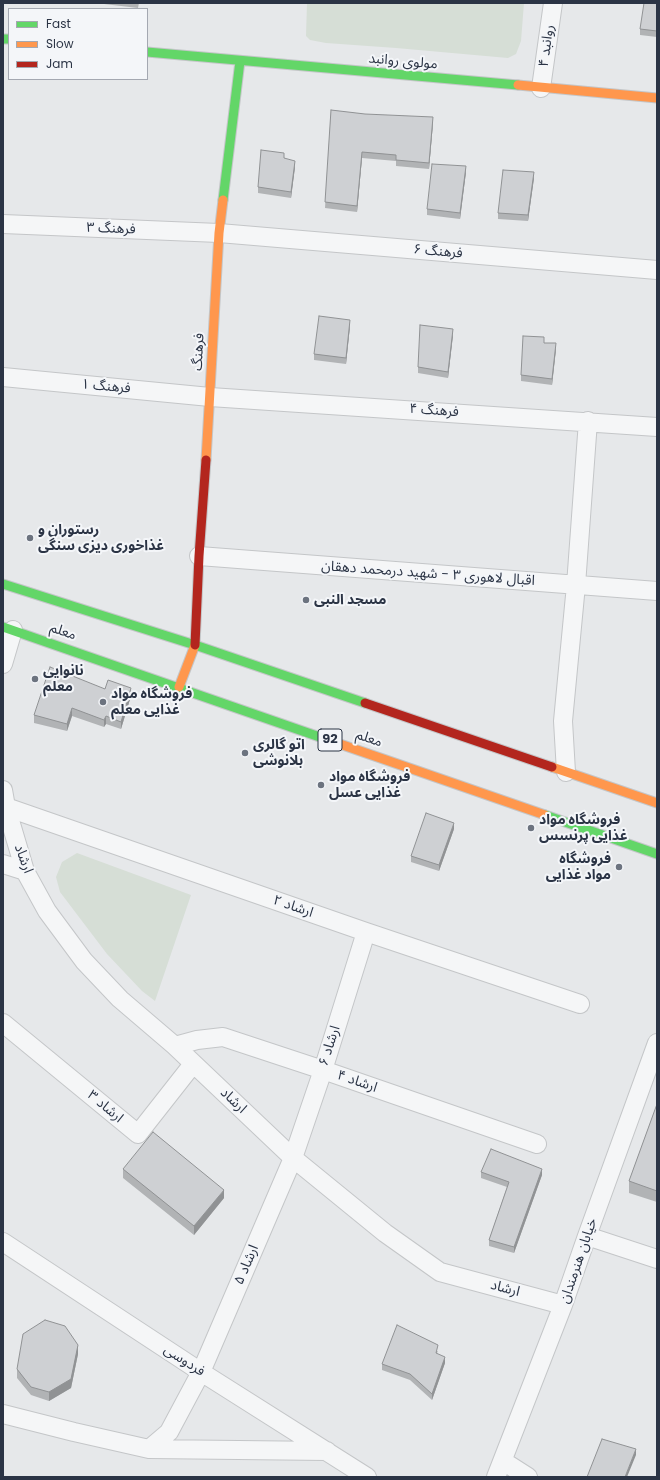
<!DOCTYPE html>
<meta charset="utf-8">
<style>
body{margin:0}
#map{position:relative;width:660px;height:1480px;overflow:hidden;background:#e6e8ea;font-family:Poppins,sans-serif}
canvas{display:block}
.frame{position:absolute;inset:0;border:4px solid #2b3445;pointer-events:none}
.legend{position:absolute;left:8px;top:8px;width:140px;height:72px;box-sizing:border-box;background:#f4f6f9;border:1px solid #a4a8b1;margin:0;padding:5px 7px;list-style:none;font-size:12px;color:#2b3445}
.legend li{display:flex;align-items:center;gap:8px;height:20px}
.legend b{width:20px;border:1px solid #a4a8b1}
</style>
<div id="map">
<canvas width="660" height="1480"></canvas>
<div class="frame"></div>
<ul class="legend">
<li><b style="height:5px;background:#63d668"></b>Fast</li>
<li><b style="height:5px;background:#ff974d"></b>Slow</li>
<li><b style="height:5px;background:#b3261e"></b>Jam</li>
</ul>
</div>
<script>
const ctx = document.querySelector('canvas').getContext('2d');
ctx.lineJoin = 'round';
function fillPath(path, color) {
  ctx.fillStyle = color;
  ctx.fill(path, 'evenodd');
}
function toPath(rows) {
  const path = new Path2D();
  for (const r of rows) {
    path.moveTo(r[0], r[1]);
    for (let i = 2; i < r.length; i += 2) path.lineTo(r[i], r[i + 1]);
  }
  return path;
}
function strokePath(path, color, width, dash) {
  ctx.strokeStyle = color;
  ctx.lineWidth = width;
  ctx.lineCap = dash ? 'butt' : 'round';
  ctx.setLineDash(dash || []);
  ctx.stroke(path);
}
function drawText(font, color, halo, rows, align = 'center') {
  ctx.font = font + ' Poppins,"Noto Sans Arabic",sans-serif';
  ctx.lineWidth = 4;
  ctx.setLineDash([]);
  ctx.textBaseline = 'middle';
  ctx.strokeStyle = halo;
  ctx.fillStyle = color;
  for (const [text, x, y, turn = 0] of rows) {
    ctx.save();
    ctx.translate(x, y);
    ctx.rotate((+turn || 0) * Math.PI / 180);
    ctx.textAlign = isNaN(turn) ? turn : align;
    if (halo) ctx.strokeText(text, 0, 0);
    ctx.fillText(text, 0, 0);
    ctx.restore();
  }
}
const green = toPath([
 [307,3,524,3,521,41,516,54,508,58,396,48,326,43,310,40,306,36],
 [77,853,191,895,155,1001,142,991,107,954,60,892,56,877,62,862]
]);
const street = toPath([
 [541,88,553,3],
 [3,224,219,233,657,270],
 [3,377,210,397,657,427],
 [199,556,657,591],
 [3,664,13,630],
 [566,772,563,721,576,585,588,421],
 [3,790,6,807,25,871,47,911,84,961,120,999,175,1046,293,1158,385,1233,440,1272,563,1305],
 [6,807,366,932,580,1004],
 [3,864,25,871],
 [3,1023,138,1134,193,1064],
 [175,1046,197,1040,223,1037,323,1070,537,1144],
 [587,1236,657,1259],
 [3,1242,201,1372,367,1477],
 [3,1414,74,1432,149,1449,327,1451],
 [149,1449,169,1432,201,1372,293,1158,323,1070,366,932],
 [503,1461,528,1477],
 [496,1477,563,1305,587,1236,657,1043]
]);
const fast = toPath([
 [3,39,9,39],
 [147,52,518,85],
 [223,200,240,61],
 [3,584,195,645,365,703],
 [3,627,337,743],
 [545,815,657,854]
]);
const slow = toPath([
 [518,85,657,98],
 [206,460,219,233,223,200],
 [179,687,195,645],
 [337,743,545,815],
 [552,767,657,803]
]);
const jam = toPath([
 [195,645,199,556,206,460],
 [365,703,552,767]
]);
const wall = toPath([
 [104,3,139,3,138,8,104,4],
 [657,3,657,37,640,35,640,29],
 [331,110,433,123,429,169,396,166,396,161,362,158,357,212,325,208],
 [284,158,295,167,291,198,258,193,258,187],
 [466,172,460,219,427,215,427,209],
 [534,178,528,221,498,219,498,213],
 [350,326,346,364,314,360,314,354],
 [453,335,448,378,418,373,418,367],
 [544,343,556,349,552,385,521,381,521,375],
 [105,689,131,696,121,729,106,724,104,727,72,716,67,731,34,723,34,715],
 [454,829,439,871,411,862,411,856],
 [657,1104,657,1202,629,1193,629,1181],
 [123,1169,224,1198,194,1235,123,1178],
 [481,1172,542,1175,514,1253,489,1246,489,1240,507,1187,481,1178],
 [438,1351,437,1353,445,1363,432,1400,410,1380,382,1370,382,1364],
 [78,1354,71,1388,49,1401,31,1395,17,1378,17,1369]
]);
const shadedWall = toPath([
 [433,117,433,123,429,169,429,163],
 [362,152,362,158,357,212,357,206],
 [295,161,295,167,291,198,291,192],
 [466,166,466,172,460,219,460,213],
 [534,172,534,178,528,221,528,215],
 [350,320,350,326,346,364,346,358],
 [453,329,453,335,448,378,448,372],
 [556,343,556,349,552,385,552,379],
 [131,688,131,696,121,729,121,722],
 [72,708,72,716,67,731,67,724],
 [106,716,106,724,104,727,104,720],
 [454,823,454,829,439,871,439,865],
 [542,1169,542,1175,514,1253,514,1247],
 [224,1190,224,1198,194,1235,194,1226],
 [78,1345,78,1354,71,1388,49,1401,49,1392],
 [445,1357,445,1363,432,1400,432,1394],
 [636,1449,636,1455,627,1477,625,1477]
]);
const building = toPath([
 [644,3,657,3,657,31,640,29,644,3],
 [331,110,365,114,433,117,429,163,396,160,396,155,362,152,357,206,325,202,331,110],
 [261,150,284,153,284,158,295,161,291,192,258,187,261,150],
 [432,164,466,166,460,213,427,209,432,164],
 [503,170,534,172,528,215,498,213,503,170],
 [319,316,350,320,346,358,314,354,319,316],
 [420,325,453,329,448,372,418,367,420,325],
 [523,336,544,337,544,343,556,343,552,379,521,375,523,336],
 [50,667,105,689,108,680,131,688,121,722,106,716,104,720,72,708,67,724,34,715,50,667],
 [426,813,454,823,439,865,411,856,426,813],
 [657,1104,657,1191,629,1181,657,1104],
 [153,1132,224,1190,194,1226,123,1169,153,1132],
 [491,1149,542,1169,514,1247,489,1240,509,1182,481,1172,491,1149],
 [45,1320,65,1326,78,1345,71,1379,49,1392,31,1387,17,1369,23,1334,45,1320],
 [397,1325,438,1345,436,1353,445,1357,432,1394,410,1374,382,1364,397,1325],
 [602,1439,636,1449,625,1477,587,1477,602,1439]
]);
const markers = [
 [30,538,4,"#6c737f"],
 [306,600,4,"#6c737f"],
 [35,679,4,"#6c737f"],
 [103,702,4,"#6c737f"],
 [245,753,4,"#6c737f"],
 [321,785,4,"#6c737f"],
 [531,828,4,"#6c737f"],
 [619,867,4,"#6c737f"]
];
const shields = [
 [330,740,24]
];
const shieldNames = [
 ["92",330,740]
];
const streetNames = [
 ["روانبد ۴",547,46,-82],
 ["مولوی روانبد",403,62,5],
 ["فرهنگ ۳",111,229,2],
 ["فرهنگ ۶",438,252,5],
 ["فرهنگ",199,352,-87],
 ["فرهنگ ۱",106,387,5],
 ["فرهنگ ۴",434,411,4],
 ["اقبال لاهوری ۳ - شهید درمحمد دهقان",428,574,4],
 ["معلم",63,632,19],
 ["معلم",369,739,19],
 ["ارشاد",23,859,70],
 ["ارشاد ۲",293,907,19],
 ["ارشاد ۶",330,1046,-72],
 ["ارشاد ۴",357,1082,19],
 ["ارشاد",233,1101,44],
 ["ارشاد ۳",105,1107,40],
 ["خیابان هنرمندان",579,1261,-71],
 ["ارشاد ۵",247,1265,-67],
 ["ارشاد",505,1289,15],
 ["فردوسی",184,1361,33]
];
const poiNames = [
 ["رستوران و",38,530],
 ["غذاخوری دیزی سنگی",38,546],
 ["مسجد النبی",314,600],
 ["نانوایی",43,671],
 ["معلم",43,687],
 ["فروشگاه مواد",111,694],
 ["غذایی معلم",111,710],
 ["اتو گالری",253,745],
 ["بلانوشی",253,761],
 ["فروشگاه مواد",329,777],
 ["غذایی عسل",329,793],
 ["فروشگاه مواد",539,820],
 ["غذایی پرنسس",539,836],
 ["فروشگاه",611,859,"right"],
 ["مواد غذایی",611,875,"right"]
];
fillPath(green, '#d6ded6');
strokePath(street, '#c4c6c8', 20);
strokePath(fast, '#c4c6c8', 11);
strokePath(slow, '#c4c6c8', 11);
strokePath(jam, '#c4c6c8', 11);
strokePath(street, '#f5f6f7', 18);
strokePath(fast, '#63d668', 9);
strokePath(slow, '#ff974d', 9);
strokePath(jam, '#b3261e', 9);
fillPath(wall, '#b1b3b5');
fillPath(shadedWall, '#909294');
fillPath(building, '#ced0d3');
strokePath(building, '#909294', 1);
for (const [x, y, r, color] of markers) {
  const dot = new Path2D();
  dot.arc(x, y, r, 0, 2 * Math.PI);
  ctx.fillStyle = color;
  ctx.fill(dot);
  strokePath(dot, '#f4f6f9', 1.5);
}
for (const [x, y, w] of shields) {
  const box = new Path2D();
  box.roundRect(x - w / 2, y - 11, w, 22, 3);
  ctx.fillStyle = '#f4f6f9';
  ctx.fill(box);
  strokePath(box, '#2b3445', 1);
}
drawText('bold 13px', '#2b3445', null, shieldNames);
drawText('14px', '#2b3445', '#f4f6f9', streetNames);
drawText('bold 14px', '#2b3445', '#f4f6f9', poiNames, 'left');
</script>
